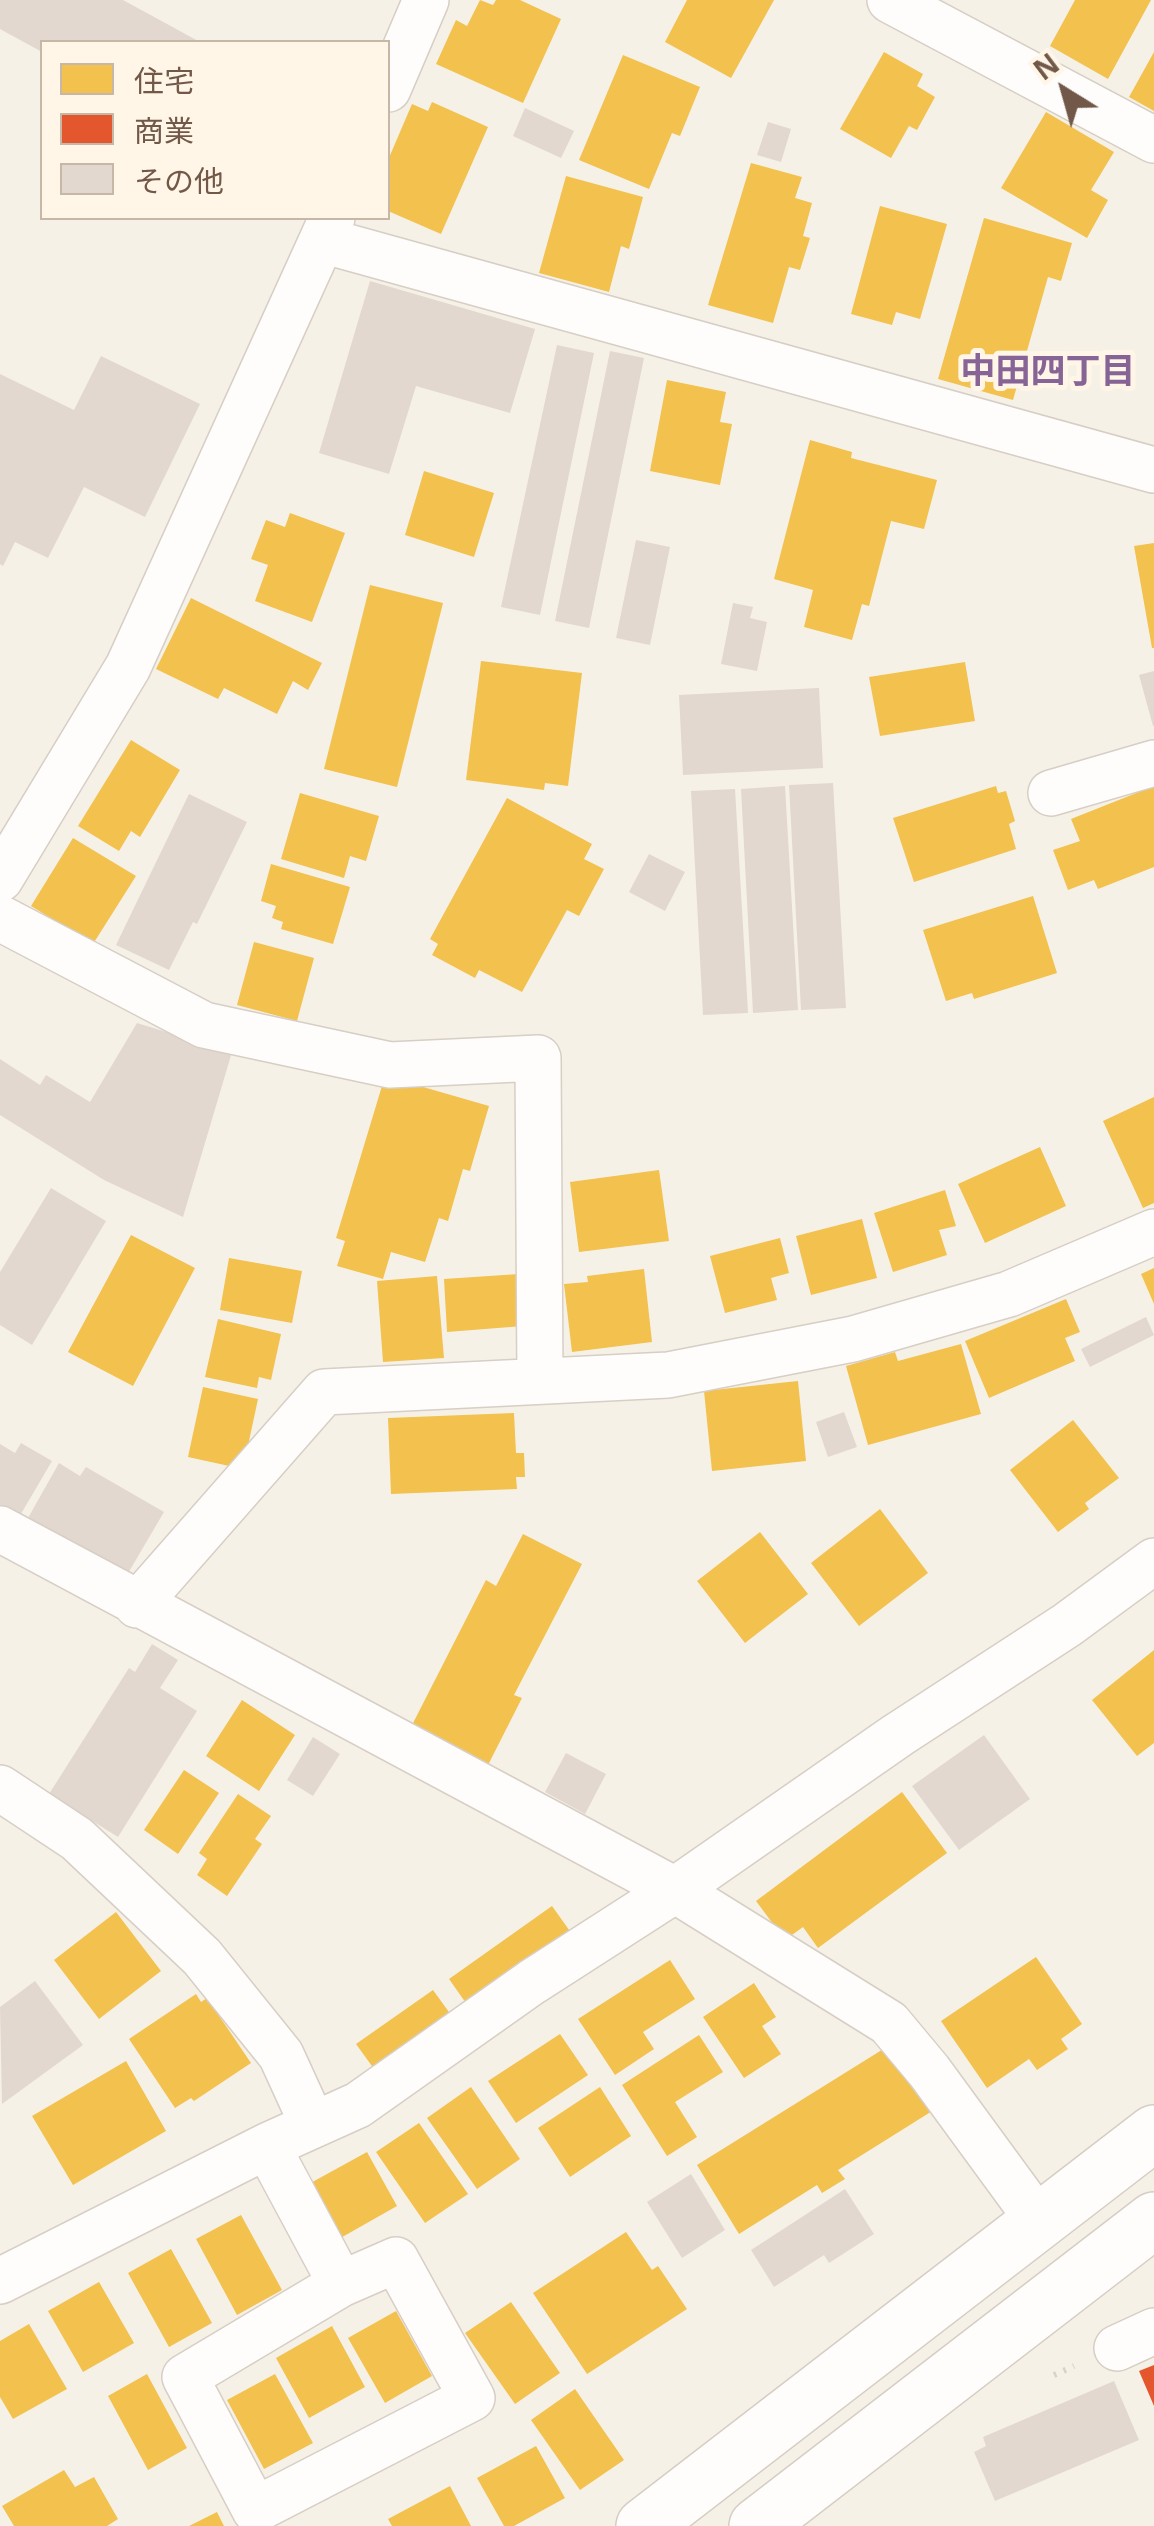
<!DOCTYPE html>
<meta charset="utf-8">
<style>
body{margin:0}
#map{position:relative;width:1154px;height:2526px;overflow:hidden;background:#f6f1e7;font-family:"Noto Sans","Noto Sans JP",sans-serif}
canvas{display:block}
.legend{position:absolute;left:40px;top:40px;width:350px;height:180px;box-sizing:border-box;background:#fff6e7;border:2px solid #c7b7a7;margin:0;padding:12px 18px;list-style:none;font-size:30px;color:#725848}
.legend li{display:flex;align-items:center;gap:20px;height:50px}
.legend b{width:50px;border:2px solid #c7b7a7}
.north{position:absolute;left:1014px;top:40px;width:100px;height:100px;-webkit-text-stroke:8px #fff6e7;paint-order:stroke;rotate:323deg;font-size:28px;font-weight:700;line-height:40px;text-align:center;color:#725848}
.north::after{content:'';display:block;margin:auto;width:35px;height:45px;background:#725848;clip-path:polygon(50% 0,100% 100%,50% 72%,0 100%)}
</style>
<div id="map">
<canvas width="1154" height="2526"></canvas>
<ul class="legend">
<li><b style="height:28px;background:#f2c14e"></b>住宅</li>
<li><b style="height:28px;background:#e4572e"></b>商業</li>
<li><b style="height:28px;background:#e2d8cf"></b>その他</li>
</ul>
<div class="north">N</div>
</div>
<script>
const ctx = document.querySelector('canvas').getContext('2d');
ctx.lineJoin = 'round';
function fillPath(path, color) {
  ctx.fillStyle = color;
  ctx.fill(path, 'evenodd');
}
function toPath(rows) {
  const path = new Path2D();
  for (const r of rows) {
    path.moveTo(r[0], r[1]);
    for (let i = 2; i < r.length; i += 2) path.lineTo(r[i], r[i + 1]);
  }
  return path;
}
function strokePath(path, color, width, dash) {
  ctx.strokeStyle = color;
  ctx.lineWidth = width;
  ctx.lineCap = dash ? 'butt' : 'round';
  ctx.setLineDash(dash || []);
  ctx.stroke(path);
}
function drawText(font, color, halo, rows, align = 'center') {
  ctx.font = font + ' "Noto Sans","Noto Sans JP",sans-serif';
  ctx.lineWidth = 10;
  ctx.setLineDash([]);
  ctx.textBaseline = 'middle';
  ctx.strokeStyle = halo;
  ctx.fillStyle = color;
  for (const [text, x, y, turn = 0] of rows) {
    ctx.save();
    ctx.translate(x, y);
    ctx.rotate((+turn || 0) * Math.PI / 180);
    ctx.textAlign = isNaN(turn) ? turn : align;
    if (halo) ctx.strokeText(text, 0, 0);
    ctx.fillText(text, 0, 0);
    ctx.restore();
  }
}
const homes = toPath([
 [480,0,493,5,496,0,520,0,561,19,523,103,436,64,456,20,467,26],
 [687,0,774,0,731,78,665,42],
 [1075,0,1151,0,1108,79,1050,46],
 [884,52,923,74,917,86,935,97,917,130,909,126,891,158,840,129],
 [1154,52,1154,111,1129,97],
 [623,55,700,87,680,136,672,133,649,189,579,160],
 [432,102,488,127,441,234,388,211,388,160,412,104,428,111],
 [1046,112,1114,152,1091,190,1108,200,1087,238,1001,188],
 [751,163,802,177,795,198,812,203,803,236,810,238,800,270,789,267,773,323,708,305],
 [566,176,643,197,629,249,621,246,609,292,539,273],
 [880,206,947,224,920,319,896,312,892,325,851,314],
 [984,218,1072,243,1061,281,1048,277,1013,400,938,379],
 [667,380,726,392,720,422,732,424,720,485,650,471],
 [810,440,852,452,851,458,937,480,924,529,891,521,869,606,862,604,852,640,804,627,813,590,774,579],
 [424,471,494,493,474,557,405,535],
 [290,513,345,533,312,622,255,601,268,565,251,559,266,520,285,527],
 [1154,543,1154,648,1152,648,1134,546],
 [370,585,443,603,397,787,324,769],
 [191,598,322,663,308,690,293,681,277,714,224,688,218,699,156,669],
 [481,661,582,673,568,786,545,783,544,790,466,780],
 [965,662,975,721,880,736,869,677],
 [131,740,180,770,140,837,131,831,119,851,78,826],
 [996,786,998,793,1006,791,1015,821,1009,824,1016,849,914,882,893,818],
 [1154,786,1154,867,1098,889,1094,880,1068,890,1053,850,1080,841,1071,819],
 [300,793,379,816,366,861,350,856,344,878,281,859],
 [507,798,592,844,584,859,604,869,579,916,567,910,522,992,479,970,475,978,432,955,438,944,430,939],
 [73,838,136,876,93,944,31,906],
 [271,864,350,887,333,944,281,929,283,922,272,918,276,906,261,901],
 [1033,896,1057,973,974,999,972,993,946,1001,923,930],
 [254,942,314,958,297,1021,237,1005],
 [385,1076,489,1106,470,1171,463,1169,448,1221,439,1218,425,1262,391,1252,383,1279,337,1266,345,1241,336,1238],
 [1154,1097,1154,1203,1143,1208,1103,1121],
 [1040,1147,1066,1206,985,1243,958,1184],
 [659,1170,669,1241,579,1252,570,1182],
 [945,1190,956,1226,939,1230,947,1255,893,1272,874,1213],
 [862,1219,877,1278,811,1295,796,1236],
 [131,1235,195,1268,133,1386,68,1352],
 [780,1238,789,1273,771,1278,777,1300,725,1313,710,1256],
 [229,1258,302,1271,292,1323,220,1310],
 [1154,1268,1154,1304,1141,1274],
 [644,1269,652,1342,572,1352,564,1284,588,1282,587,1276],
 [519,1274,523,1326,447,1332,444,1279],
 [437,1276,444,1358,383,1362,377,1281],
 [1066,1299,1080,1332,1065,1338,1075,1361,989,1398,965,1341],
 [218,1319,281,1334,271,1380,259,1377,257,1388,205,1377],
 [961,1344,981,1414,868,1445,846,1366,895,1352,898,1361],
 [798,1381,806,1461,712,1471,704,1391],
 [203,1387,258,1399,243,1469,188,1457],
 [514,1413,516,1453,524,1453,525,1477,516,1477,517,1489,391,1494,388,1418],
 [1073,1420,1119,1478,1085,1503,1089,1509,1058,1532,1010,1470],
 [880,1509,928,1573,859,1626,811,1563],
 [760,1532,808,1594,745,1643,697,1581],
 [523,1534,582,1564,514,1695,522,1698,487,1767,410,1729,486,1580,496,1586],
 [1154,1650,1154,1743,1137,1756,1092,1700],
 [242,1700,295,1735,259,1791,206,1756],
 [184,1770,219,1793,178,1854,144,1830],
 [902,1792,947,1853,818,1948,803,1927,785,1940,756,1901],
 [238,1794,271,1816,255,1839,262,1844,227,1896,197,1875,207,1859,199,1853],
 [552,1906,572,1934,468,2006,449,1979],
 [116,1912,161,1971,99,2019,54,1960],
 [1036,1957,1082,2024,1061,2039,1068,2049,1037,2070,1029,2059,987,2088,941,2021],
 [670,1960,695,1999,643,2032,654,2049,615,2075,578,2019],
 [754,1983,776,2017,762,2026,781,2054,744,2078,703,2017],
 [433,1990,454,2019,377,2073,356,2044],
 [196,1994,201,2002,207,1998,251,2063,194,2101,191,2098,175,2108,129,2039],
 [560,2034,588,2075,516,2123,488,2081],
 [699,2035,723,2072,675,2102,697,2137,667,2156,622,2085],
 [885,2048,937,2108,838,2170,845,2179,822,2193,817,2185,739,2234,697,2165],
 [126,2061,166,2131,73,2185,32,2116],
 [471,2087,520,2159,477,2189,427,2118],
 [600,2087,631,2136,570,2177,538,2128],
 [419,2123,468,2194,425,2223,376,2152],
 [367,2152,397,2206,337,2240,307,2185],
 [241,2215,282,2290,237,2315,196,2239],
 [626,2232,652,2270,658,2266,687,2309,587,2374,533,2293],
 [171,2249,212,2323,169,2347,128,2273],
 [99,2282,134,2343,83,2372,48,2311],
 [511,2302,560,2373,515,2404,465,2333],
 [396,2311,432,2376,385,2403,348,2338],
 [29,2324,67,2389,13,2419,0,2397,0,2341],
 [332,2326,365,2387,309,2418,276,2358],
 [147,2374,187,2448,148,2470,108,2396],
 [275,2374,313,2443,264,2469,227,2400],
 [575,2389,624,2460,580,2490,531,2420],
 [536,2446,565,2498,514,2526,504,2526,477,2478],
 [64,2470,75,2487,94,2477,118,2519,107,2526,14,2526,2,2506],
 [450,2486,471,2526,392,2526,388,2519],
 [217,2512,224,2526,189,2526]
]);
const shops = toPath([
 [1154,2365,1154,2406,1139,2371]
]);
const building = toPath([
 [0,0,123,0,200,42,42,42,42,52,0,29],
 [525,108,574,131,561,158,513,136],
 [768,122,791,129,781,162,757,155],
 [370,281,535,329,510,413,416,386,389,474,319,453],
 [557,345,594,353,540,615,501,607],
 [610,351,644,358,589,628,555,621],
 [101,356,200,404,145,517,84,487,48,558,15,542,3,566,0,564,0,374,74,410],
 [636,540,670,547,650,645,616,638],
 [733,603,753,607,750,618,767,622,757,671,721,664],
 [1154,671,1154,726,1153,726,1139,675],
 [819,688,823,768,683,775,679,695],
 [833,783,846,1008,801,1010,789,785],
 [785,786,798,1010,753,1013,741,789],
 [735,789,748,1013,703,1015,691,791],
 [189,794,247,822,197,924,193,922,169,970,116,945],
 [649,854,685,872,665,911,629,892],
 [137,1023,232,1052,183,1217,104,1180,0,1115,0,1059,40,1085,46,1075,90,1102],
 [51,1188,106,1221,32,1345,0,1325,0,1272],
 [1146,1317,1154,1335,1090,1367,1081,1349],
 [844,1412,857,1447,828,1457,816,1422],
 [21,1443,52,1461,18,1519,0,1509,0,1444,15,1453],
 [59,1463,80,1476,86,1467,164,1512,127,1575,28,1518],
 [152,1644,178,1660,160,1688,197,1711,118,1837,49,1794,129,1668,135,1672],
 [984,1735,1030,1799,959,1850,912,1786],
 [313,1737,340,1754,313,1796,287,1780],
 [566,1753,606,1774,585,1814,545,1792],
 [35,1981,83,2045,2,2104,0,2007],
 [691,2174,725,2230,682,2258,647,2202],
 [845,2189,874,2234,829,2263,824,2255,774,2287,751,2250],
 [1114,2381,1139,2440,995,2501,974,2452,986,2446,983,2437]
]);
const path = toPath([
 [1054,2375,1074,2366]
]);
const street = toPath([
 [890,0,1154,140],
 [388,89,426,0],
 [322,240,1154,470],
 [1051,793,1154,763],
 [0,879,128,667,332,218],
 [0,918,204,1025,390,1065,538,1058,540,1381],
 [0,1529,675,1890,889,2023,929,2071,1038,2220],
 [137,1605,324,1392,668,1375,853,1339,1009,1294,1154,1232],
 [0,1788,77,1839,202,1957,281,2055,313,2125],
 [267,2146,341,2284,396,2260,472,2398,255,2510,185,2377,341,2284],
 [0,2281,267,2146,358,2105,532,1982,675,1890,898,1735,1067,1625,1154,1561],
 [1117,2348,1154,2331]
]);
const secondary = toPath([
 [644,2526,1154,2133],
 [757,2526,1154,2220]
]);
const neighbourhoodNames = [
 ["中田四丁目",1048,373]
];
fillPath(homes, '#f2c14e');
fillPath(shops, '#e4572e');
fillPath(building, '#e2d8cf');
strokePath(street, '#d7cec5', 48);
strokePath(secondary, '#d6cdc4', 58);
strokePath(path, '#d9d1cb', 6, [2.5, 8]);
strokePath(street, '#fefdfb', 45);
strokePath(secondary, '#fefdfb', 55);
drawText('bold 35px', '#866496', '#fff6e7', neighbourhoodNames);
</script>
